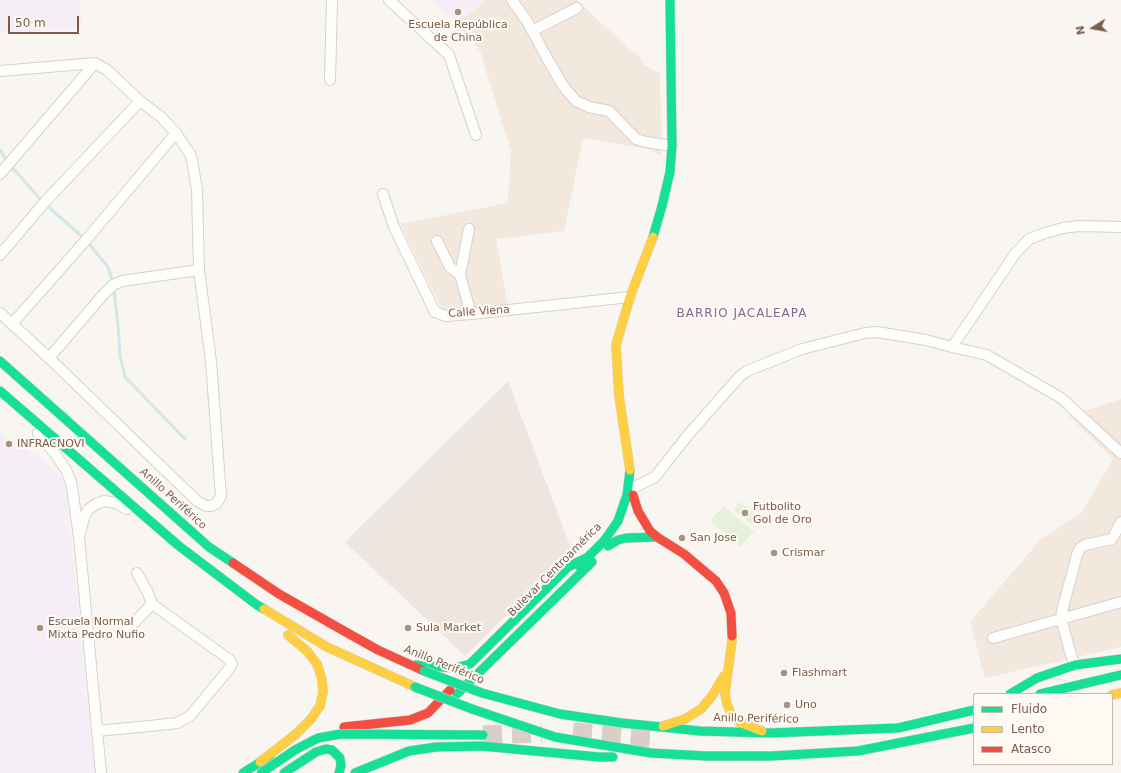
<!DOCTYPE html>
<meta charset="utf-8">
<style>
body{margin:0}
#map{position:relative;width:1121px;height:773px;overflow:hidden;background:#f9f5f0;font-family:"DejaVu Sans",sans-serif}
canvas{display:block}
.legend{position:absolute;left:973px;top:693px;width:140px;height:72px;box-sizing:border-box;background:#fffaf3;border:1px solid #cabbb1;margin:0;padding:5px 7px;list-style:none;font-size:12px;color:#7a5c4d}
.legend li{display:flex;align-items:center;gap:8px;height:20px}
.legend b{width:20px;border:1px solid #cabbb1}
.north{position:absolute;left:1073px;top:8px;width:40px;height:40px;-webkit-text-stroke:3px #fffaf3;paint-order:stroke;rotate:259deg;font-size:11px;font-weight:700;line-height:16px;text-align:center;color:#7a5c4d}
.north::after{content:'';display:block;margin:auto;width:14px;height:18px;background:#7a5c4d;clip-path:polygon(50% 0,100% 100%,50% 72%,0 100%)}
.scale{position:absolute;left:8px;top:16px;width:71px;height:18px;box-sizing:border-box;border:2px solid #7a5c4d;border-top:0;padding-left:5px;font-size:12px;line-height:14px;white-space:nowrap;color:#7a5c4d;-webkit-text-stroke:3px #fffaf3;paint-order:stroke}
</style>
<div id="map">
<canvas width="1121" height="773"></canvas>
<ul class="legend">
<li><b style="height:5px;background:#16e098"></b>Fluido</li>
<li><b style="height:5px;background:#ffcf43"></b>Lento</li>
<li><b style="height:5px;background:#f24e42"></b>Atasco</li>
</ul>
<div class="north">N</div>
<div class="scale">50 m</div>
</div>
<script>
const ctx = document.querySelector('canvas').getContext('2d');
ctx.lineJoin = 'round';
function fillPath(path, color) {
  ctx.fillStyle = color;
  ctx.fill(path, 'evenodd');
}
function toPath(rows) {
  const path = new Path2D();
  for (const r of rows) {
    path.moveTo(r[0], r[1]);
    for (let i = 2; i < r.length; i += 2) path.lineTo(r[i], r[i + 1]);
  }
  return path;
}
function strokePath(path, color, width, dash) {
  ctx.strokeStyle = color;
  ctx.lineWidth = width;
  ctx.lineCap = dash ? 'butt' : 'round';
  ctx.setLineDash(dash || []);
  ctx.stroke(path);
}
function drawText(font, color, halo, rows, align = 'center') {
  ctx.font = font + ' "DejaVu Sans",sans-serif';
  ctx.lineWidth = 4;
  ctx.setLineDash([]);
  ctx.textBaseline = 'middle';
  ctx.strokeStyle = halo;
  ctx.fillStyle = color;
  for (const [text, x, y, turn = 0] of rows) {
    ctx.save();
    ctx.translate(x, y);
    ctx.rotate((+turn || 0) * Math.PI / 180);
    ctx.textAlign = isNaN(turn) ? turn : align;
    if (halo) ctx.strokeText(text, 0, 0);
    ctx.fillText(text, 0, 0);
    ctx.restore();
  }
}
const residential = toPath([
 [486,0,577,0,629,49,640,57,643,64,660,74,661,156,648,149,583,138,564,231,496,239,508,306,443,311,400,224,508,203,511,151,480,51,456,23,486,1],
 [1121,399,1121,647,985,678,970,622,1041,539,1081,513,1113,459,1069,416]
]);
const industrial = toPath([
 [508,381,572,551,465,656,345,542]
]);
const education = toPath([
 [0,0,79,0,82,28,0,32],
 [431,0,486,0,486,1,456,23],
 [0,433,37,456,65,482,95,773,0,773]
]);
const green = toPath([
 [738,501,757,516,751,524,734,510],
 [724,506,754,532,740,547,710,521]
]);
const stream = toPath([
 [0,150,9,164,44,203,86,240,108,267,113,282],
 [114,288,118,325,120,356,125,377,185,439]
]);
const highwayTunnel = toPath([
 [573,732,657,739],
 [483,735,542,733]
]);
const street = toPath([
 [389,0,449,55,476,135],
 [512,0,527,21,548,60,563,86,576,101,589,107,609,111,636,139,646,142,672,146],
 [532,31,577,8],
 [0,71,95,63,107,70,140,101,161,117,176,133,190,154,192,160,197,190,199,270,211,361,221,496,216,504,211,506,206,506,197,501,49,358,0,313],
 [330,80,332,0],
 [0,174,95,63],
 [383,194,394,227,435,312,446,316,471,314,630,297],
 [469,229,460,275,471,314],
 [437,241,450,267,460,275],
 [0,255,44,203,140,101],
 [12,324,86,240,176,133],
 [952,347,1015,254,1029,239,1045,233,1063,228,1079,226,1121,227],
 [49,358,102,296,113,285,122,281,199,270],
 [38,433,56,455,66,470,71,482,73,494,79,537,101,773],
 [633,488,655,477,688,435,740,376,747,371,802,349,865,333,877,332,926,340,952,347,987,355,1061,398,1121,453],
 [80,533,85,515,89,509,96,504,104,501,116,503,127,509],
 [128,629,152,604],
 [993,638,1121,602],
 [1075,665,1071,655,1061,618,1063,607,1077,555,1080,548,1085,545,1112,539,1121,522],
 [97,731,150,726,177,723,190,716,229,669,232,664,230,660,152,604,147,591,137,573]
]);
const fast = toPath([
 [653,237,662,206,670,172,672,146,670,0],
 [0,361,209,547,233,563],
 [0,391,179,546,257,605,264,609],
 [608,546,618,540,626,538,657,537],
 [579,566,604,541,618,521,627,495,630,470],
 [416,665,455,668,470,664,568,567,588,557],
 [482,693,560,714,622,723,700,731,770,733,898,728,974,710],
 [457,694,592,562],
 [1010,694,1037,678,1075,665,1121,659],
 [1040,694,1121,675],
 [472,709,555,737,651,753,706,756,771,756,858,751,974,728],
 [243,773,270,756],
 [284,773,316,752,326,749,332,750,340,758,341,766,339,773],
 [355,773,409,751,436,747,481,746,599,757,613,757]
]);
const slow = toPath([
 [630,470,619,396,616,345,630,297,653,237],
 [264,609,327,647,415,687],
 [732,636,732,641,725,694,727,704,731,714,739,722,762,731],
 [1112,695,1121,693],
 [663,726,685,719,701,709,712,696,724,676],
 [260,762,296,734,311,719,320,706,323,692,322,679,317,664,307,651,288,635]
]);
const jam = toPath([
 [633,495,638,511,650,531,657,537,684,554,716,581,724,593,731,613,732,636],
 [233,563,279,594,344,631,378,650,424,671],
 [344,727,410,720,428,713,450,690]
]);
const fastBridge = toPath([
 [424,671,482,693],
 [415,687,472,709],
 [261,773,295,750,318,738,341,734,483,735]
]);
const markers = [
 [458,12,4,"#a69286"],
 [9,444,4,"#a69286"],
 [745,513,4,"#a69286"],
 [682,538,4,"#a69286"],
 [774,553,4,"#a69286"],
 [40,628,4,"#a69286"],
 [408,628,4,"#a69286"],
 [784,673,4,"#a69286"],
 [787,705,4,"#a69286"]
];
const poiNames = [
 ["Escuela República",458,25,"center"],
 ["de China",458,38,"center"],
 ["INFRACNOVI",17,444],
 ["Futbolito",753,507],
 ["Gol de Oro",753,520],
 ["San Jose",690,538],
 ["Crismar",782,553],
 ["Escuela Normal",48,622],
 ["Mixta Pedro Nufio",48,635],
 ["Sula Market",416,628],
 ["Flashmart",792,673],
 ["Uno",795,705]
];
const streetNames = [
 ["Calle Viena",479,312,-4],
 ["Anillo Periférico",173,499,42],
 ["Bulevar Centroamérica",555,570,-45],
 ["Anillo Periférico",444,665,22],
 ["Anillo Periférico",756,719,1]
];
const neighbourhoodNames = [
 ["BARRIO JACALEAPA",742,314]
];
fillPath(residential, '#f2e8de');
fillPath(industrial, '#ede5e0');
fillPath(education, '#f6eef6');
fillPath(green, '#e7f0db');
strokePath(stream, '#d0e8ea', 3);
strokePath(highwayTunnel, '#d9cfc7', 19, [19, 10]);
strokePath(street, '#d7d1cb', 12);
strokePath(fast, '#d9d2cb', 10);
strokePath(slow, '#d9d2cb', 10);
strokePath(jam, '#d9d2cb', 10);
strokePath(street, '#fefefd', 10);
strokePath(fast, '#16e098', 9);
strokePath(slow, '#ffcf43', 9);
strokePath(jam, '#f24e42', 9);
strokePath(fastBridge, '#dad1cc', 10, []);
strokePath(fastBridge, '#16e098', 9);
for (const [x, y, r, color] of markers) {
  const dot = new Path2D();
  dot.arc(x, y, r, 0, 2 * Math.PI);
  ctx.fillStyle = color;
  ctx.fill(dot);
  strokePath(dot, '#fffaf3', 1.5);
}
drawText('11px', '#7a5c4d', '#fffaf3', poiNames, 'left');
drawText('11px', '#7a5c4d', '#fffaf3', streetNames);
ctx.letterSpacing = '1px';
drawText('12px', '#846695', '#fffaf3', neighbourhoodNames);
ctx.letterSpacing = '0px';
</script>
